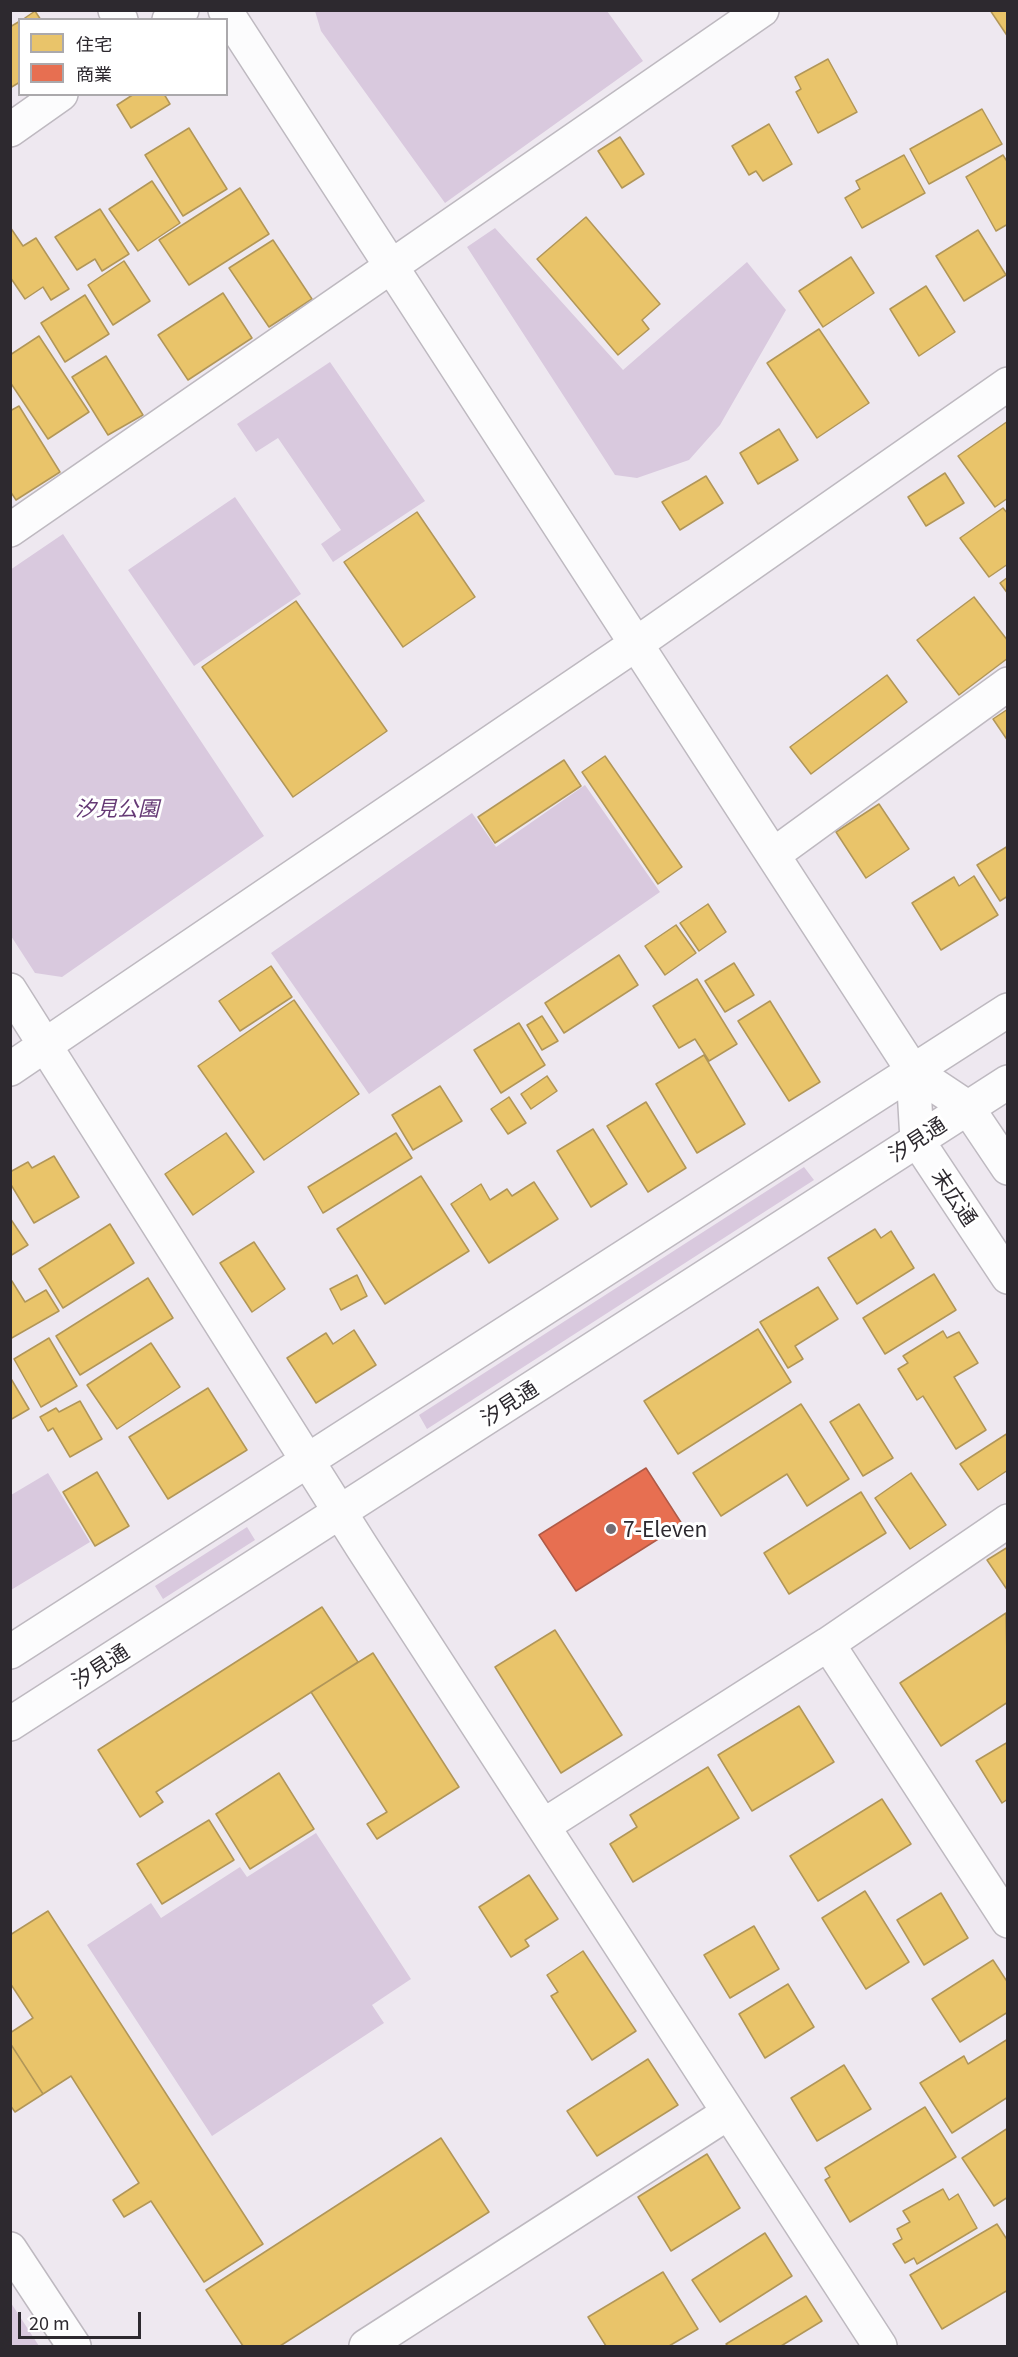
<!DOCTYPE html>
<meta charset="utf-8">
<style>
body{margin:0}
#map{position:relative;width:1018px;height:2357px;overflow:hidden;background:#eee8f0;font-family:Georgia,"Noto Sans JP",serif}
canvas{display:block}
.frame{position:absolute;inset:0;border:12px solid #2d292f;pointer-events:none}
.legend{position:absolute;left:18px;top:18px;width:210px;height:78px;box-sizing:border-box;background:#fff;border:2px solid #aba9ac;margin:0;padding:8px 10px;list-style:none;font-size:18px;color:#2d292f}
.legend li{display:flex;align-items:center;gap:12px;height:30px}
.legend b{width:30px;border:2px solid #aba9ac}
.scale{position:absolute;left:18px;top:2312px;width:123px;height:27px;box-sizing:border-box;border:3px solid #2d292f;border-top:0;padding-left:8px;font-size:18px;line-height:21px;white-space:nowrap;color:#2d292f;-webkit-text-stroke:4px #fff;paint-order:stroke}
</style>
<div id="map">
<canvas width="1018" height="2357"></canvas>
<div class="frame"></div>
<ul class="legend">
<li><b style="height:16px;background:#e9c46a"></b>住宅</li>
<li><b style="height:16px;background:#e76f51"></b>商業</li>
</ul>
<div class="scale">20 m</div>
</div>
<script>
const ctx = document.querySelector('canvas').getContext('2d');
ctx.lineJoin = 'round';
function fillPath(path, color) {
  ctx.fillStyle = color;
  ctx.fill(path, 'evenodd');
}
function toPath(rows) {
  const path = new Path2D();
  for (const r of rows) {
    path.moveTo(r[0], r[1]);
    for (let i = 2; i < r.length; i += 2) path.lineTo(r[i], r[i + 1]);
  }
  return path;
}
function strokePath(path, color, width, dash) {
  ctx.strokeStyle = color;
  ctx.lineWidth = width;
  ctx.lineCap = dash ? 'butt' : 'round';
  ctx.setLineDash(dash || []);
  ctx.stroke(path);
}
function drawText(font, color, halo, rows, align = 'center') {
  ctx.font = font + ' Georgia,"Noto Sans JP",serif';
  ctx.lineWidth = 6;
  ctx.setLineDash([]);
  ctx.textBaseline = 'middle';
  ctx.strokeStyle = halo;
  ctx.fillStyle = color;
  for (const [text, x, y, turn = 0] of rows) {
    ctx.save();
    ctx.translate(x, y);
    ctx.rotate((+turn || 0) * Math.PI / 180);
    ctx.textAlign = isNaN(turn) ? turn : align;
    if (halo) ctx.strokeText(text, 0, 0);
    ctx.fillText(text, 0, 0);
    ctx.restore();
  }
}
const green = toPath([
 [315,11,607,11,643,61,445,203,321,31],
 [495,228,623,370,747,262,786,310,720,425,689,460,637,478,615,475,467,247],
 [330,362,425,501,333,562,321,544,341,530,278,438,256,452,237,424],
 [235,497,301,594,194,666,128,570],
 [63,534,264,836,62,977,35,973,11,936,10,570],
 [585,785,660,892,369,1094,271,953,472,813,496,847],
 [804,1167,814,1180,427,1429,419,1415],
 [48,1473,90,1542,11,1590,11,1495],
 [247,1527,255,1540,163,1599,155,1586],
 [316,1833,411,1979,372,2005,384,2023,212,2136,87,1945,151,1903,161,1918,240,1867,247,1877],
 [10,2303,11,2303,39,2346,11,2346]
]);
const homes = toPath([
 [990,10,1008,10,1008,37,990,10],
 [35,11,41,20,22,20,35,11],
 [20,21,20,82,10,88,10,27,20,21],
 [828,59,857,112,818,133,796,92,801,89,795,77,828,59],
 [134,94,164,94,170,104,131,128,117,105,134,94],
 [982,109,1002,144,929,184,910,149,982,109],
 [769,124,792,164,763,181,756,171,749,175,732,146,769,124],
 [189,128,227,189,183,216,145,155,189,128],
 [620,137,644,174,622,188,598,151,620,137],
 [904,155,925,193,862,228,845,198,860,189,856,181,904,155],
 [1003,155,1008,163,1008,224,996,231,966,177,1003,155],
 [152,181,180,223,138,251,109,209,152,181],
 [240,188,269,234,189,285,159,240,240,188],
 [100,209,129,254,102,271,95,259,77,270,55,237,100,209],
 [586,217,660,304,642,320,649,329,618,355,537,259,586,217],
 [10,227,23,246,36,238,69,289,51,300,43,287,25,299,10,277,10,227],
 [978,230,1006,275,964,301,936,256,978,230],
 [273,240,312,299,269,327,229,268,273,240],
 [851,257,874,293,823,327,799,291,851,257],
 [124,261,150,301,113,325,88,285,124,261],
 [926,286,955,332,919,356,890,309,926,286],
 [223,293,252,338,188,380,158,335,223,293],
 [85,295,109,334,65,362,41,323,85,295],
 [819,329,869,403,817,438,767,363,819,329],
 [39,336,89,412,48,439,10,382,10,355,39,336],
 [106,356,143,415,108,435,72,377,106,356],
 [19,406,60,472,16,500,10,491,10,411,19,406],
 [1008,421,1008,498,995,507,958,456,1008,421],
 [779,429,798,460,758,484,740,453,779,429],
 [945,473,964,503,926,526,908,497,945,473],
 [706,476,723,503,680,530,662,502,706,476],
 [1003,508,1008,514,1008,564,989,577,960,538,1003,508],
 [417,512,475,597,403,647,344,562,417,512],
 [1008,577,1008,594,1000,583,1008,577],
 [974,597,1008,641,1008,658,959,695,917,640,974,597],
 [296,601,387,731,293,797,202,667,296,601],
 [887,675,907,702,811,774,790,747,887,675],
 [1008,709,1008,741,993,719,1008,709],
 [605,756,682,867,658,884,582,772,605,756],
 [564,760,581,786,495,843,478,817,564,760],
 [879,804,909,849,866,878,836,832,879,804],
 [1008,846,1008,896,1000,901,977,865,1008,846],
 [974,876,998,915,941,950,912,903,954,877,959,886,974,876],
 [708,904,726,932,699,951,680,923,708,904],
 [676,925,696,953,665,975,645,946,676,925],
 [619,955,638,985,564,1033,545,1003,619,955],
 [734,963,754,995,725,1012,705,981,734,963],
 [271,966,292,997,240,1031,219,1001,271,966],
 [697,979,737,1044,709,1061,695,1039,679,1048,653,1006,697,979],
 [294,1000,359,1094,264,1160,198,1066,294,1000],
 [770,1001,820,1082,789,1101,738,1021,770,1001],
 [542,1016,558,1041,542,1050,527,1025,542,1016],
 [519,1023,545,1065,501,1093,474,1050,519,1023],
 [704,1055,745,1124,697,1153,656,1084,704,1055],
 [547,1076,557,1091,531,1109,521,1094,547,1076],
 [440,1086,462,1121,413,1150,392,1115,440,1086],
 [509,1097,526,1123,508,1134,491,1109,509,1097],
 [646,1102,686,1168,648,1192,607,1126,646,1102],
 [593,1129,627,1184,591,1207,557,1151,593,1129],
 [226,1133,254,1172,193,1215,165,1174,226,1133],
 [396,1133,412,1158,323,1213,308,1187,396,1133],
 [54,1156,79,1197,34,1223,10,1183,10,1172,28,1162,32,1168,54,1156],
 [421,1176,469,1251,385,1304,337,1229,421,1176],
 [534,1182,558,1219,489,1263,451,1204,481,1184,490,1200,507,1189,512,1196,534,1182],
 [10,1218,28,1245,10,1256,10,1218],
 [110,1224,134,1263,63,1308,39,1269,110,1224],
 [875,1229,881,1238,891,1231,914,1268,857,1304,828,1258,875,1229],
 [254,1242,285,1289,252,1312,220,1263,254,1242],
 [934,1274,956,1310,885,1354,863,1318,934,1274],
 [357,1275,367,1296,341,1310,330,1289,357,1275],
 [10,1278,25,1302,46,1290,59,1311,10,1339,10,1278],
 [148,1278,173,1318,80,1375,56,1336,148,1278],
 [818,1287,838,1319,795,1346,803,1359,788,1368,760,1322,818,1287],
 [758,1329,791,1382,678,1454,644,1401,758,1329],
 [354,1330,376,1365,316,1403,287,1358,326,1333,333,1344,354,1330],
 [943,1331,947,1338,959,1332,978,1363,954,1377,986,1430,956,1449,923,1396,917,1400,898,1369,908,1363,903,1356,943,1331],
 [49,1338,77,1386,41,1407,14,1359,49,1338],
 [151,1343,180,1387,117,1429,87,1385,151,1343],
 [10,1377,29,1409,10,1420,10,1377],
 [208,1388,247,1450,168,1499,129,1437,208,1388],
 [80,1401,102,1439,70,1457,53,1428,48,1431,40,1417,56,1408,59,1412,80,1401],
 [801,1404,849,1479,807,1506,787,1474,721,1516,693,1473,801,1404],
 [859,1404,893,1458,863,1476,830,1422,859,1404],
 [1008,1433,1008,1470,978,1490,960,1464,1008,1433],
 [97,1472,129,1526,95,1546,63,1492,97,1472],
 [911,1473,946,1525,910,1549,875,1498,911,1473],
 [861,1492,886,1533,789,1594,764,1553,861,1492],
 [1008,1547,1008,1591,987,1560,1008,1547],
 [322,1607,358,1662,156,1792,163,1802,140,1817,98,1750,322,1607],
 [1006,1613,1008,1702,941,1746,900,1683,1006,1613],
 [555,1630,622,1735,561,1773,495,1667,555,1630],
 [373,1653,459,1787,377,1839,367,1824,387,1812,311,1692,373,1653],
 [799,1706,834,1762,752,1811,718,1755,799,1706],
 [1008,1742,1008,1799,1002,1803,976,1761,1008,1742],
 [708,1767,739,1818,633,1882,610,1844,637,1827,630,1815,708,1767],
 [279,1773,314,1829,250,1869,216,1814,279,1773],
 [882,1799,911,1844,818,1901,790,1856,882,1799],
 [209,1820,234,1860,162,1904,137,1864,209,1820],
 [529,1875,558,1919,525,1940,529,1946,511,1957,479,1907,529,1875],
 [865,1891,909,1962,866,1989,822,1918,865,1891],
 [941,1893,968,1938,924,1965,897,1920,941,1893],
 [48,1911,263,2244,204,2282,151,2201,124,2217,113,2200,139,2183,71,2076,43,2094,10,2043,10,2033,33,2018,10,1983,10,1935,48,1911],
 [754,1926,779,1969,730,1998,704,1955,754,1926],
 [583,1951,636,2031,592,2060,551,1996,558,1992,547,1975,583,1951],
 [993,1960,1008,1983,1008,2012,960,2042,932,1999,993,1960],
 [788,1984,814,2027,765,2058,739,2014,788,1984],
 [1008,2039,1008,2097,952,2133,920,2083,964,2056,968,2064,1008,2039],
 [10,2043,43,2094,15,2112,10,2105,10,2043],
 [648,2059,678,2105,597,2156,567,2111,648,2059],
 [844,2065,871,2109,817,2141,791,2098,844,2065],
 [925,2107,956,2157,850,2222,825,2180,830,2177,825,2168,925,2107],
 [1008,2128,1008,2197,994,2206,962,2158,1008,2128],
 [441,2138,489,2212,280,2346,243,2346,206,2290,441,2138],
 [707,2154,740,2208,671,2251,638,2197,707,2154],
 [943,2189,949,2200,958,2194,977,2228,917,2264,914,2258,905,2263,893,2244,902,2239,897,2229,910,2222,903,2211,943,2189],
 [997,2224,1008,2241,1008,2290,942,2329,910,2275,997,2224],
 [765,2233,792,2276,720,2322,692,2280,765,2233],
 [663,2272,698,2329,669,2346,606,2346,588,2317,663,2272],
 [806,2296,822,2321,781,2346,728,2346,726,2344,806,2296]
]);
const shops = toPath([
 [646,1468,682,1524,576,1591,539,1535,646,1468]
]);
const minor = toPath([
 [115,10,121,20],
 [225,10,913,1071,967,1107,1008,1168],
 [169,20,182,10],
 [10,130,61,94],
 [10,530,762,10],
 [773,855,1008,684],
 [10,990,362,1547,880,2346],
 [10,1069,636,644,1008,384],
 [913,1071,917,1140,1008,1277],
 [828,1644,1008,1921],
 [10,1652,1008,1010],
 [10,1724,1008,1082],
 [543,1826,828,1644,1008,1521],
 [10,2249,74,2346],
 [366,2346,728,2113]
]);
const markers = [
 [611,1529,6,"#716c73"]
];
const parkNames = [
 ["汐見公園",117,808]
];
const streetNames = [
 ["汐見通",917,1139,-33],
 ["末広通",955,1197,56],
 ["汐見通",509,1403,-33],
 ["汐見通",100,1666,-33]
];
const poiNames = [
 ["7-Eleven",623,1529]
];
fillPath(green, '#d9c9de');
fillPath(homes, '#e9c46a');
strokePath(homes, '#b19658', 1.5);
fillPath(shops, '#e76f51');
strokePath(shops, '#af5a47', 1.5);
strokePath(minor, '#beb9c0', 36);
strokePath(minor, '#fcfcfd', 33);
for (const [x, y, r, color] of markers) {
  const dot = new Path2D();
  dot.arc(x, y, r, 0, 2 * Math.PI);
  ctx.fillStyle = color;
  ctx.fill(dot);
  strokePath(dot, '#fff', 2);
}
drawText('italic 21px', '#653975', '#fff', parkNames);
drawText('21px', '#2d292f', '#fff', streetNames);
drawText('21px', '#2d292f', '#fff', poiNames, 'left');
</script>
